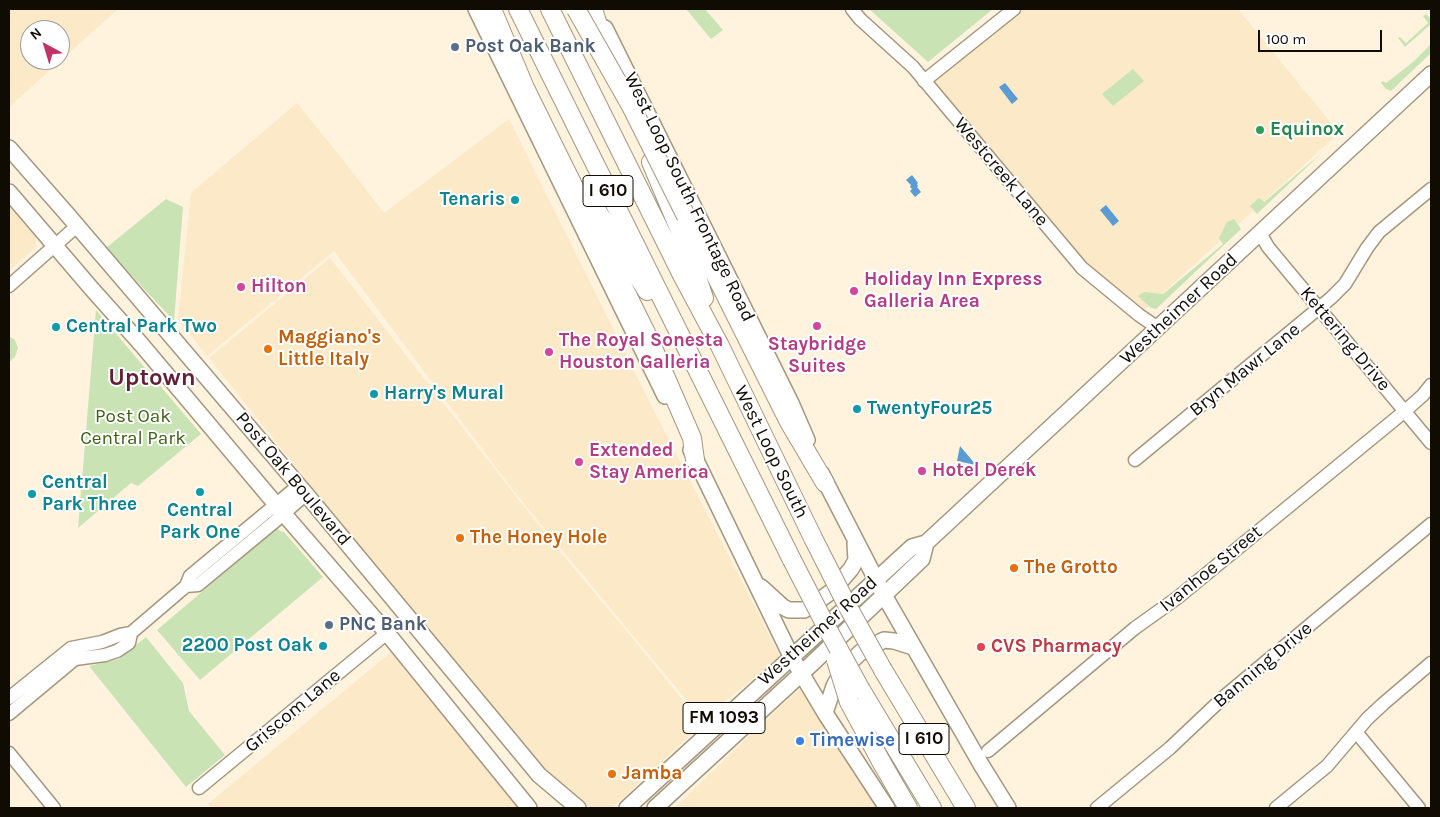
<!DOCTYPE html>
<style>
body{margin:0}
#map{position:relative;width:1440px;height:817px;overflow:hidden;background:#fff3de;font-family:Karla,sans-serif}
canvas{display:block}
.frame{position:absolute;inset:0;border:10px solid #100c04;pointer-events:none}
.north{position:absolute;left:20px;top:20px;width:50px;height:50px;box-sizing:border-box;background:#fff;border:1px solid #9f9e9b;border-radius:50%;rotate:321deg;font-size:14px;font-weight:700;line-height:20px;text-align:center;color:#100c04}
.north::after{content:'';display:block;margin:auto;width:18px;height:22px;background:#c03365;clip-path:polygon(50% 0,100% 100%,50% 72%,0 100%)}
.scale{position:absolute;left:1258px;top:30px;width:124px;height:22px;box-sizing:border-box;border:2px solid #100c04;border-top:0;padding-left:6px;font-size:15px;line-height:18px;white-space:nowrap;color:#100c04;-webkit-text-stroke:4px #fff;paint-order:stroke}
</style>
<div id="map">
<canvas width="1440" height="817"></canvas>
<div class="frame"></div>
<div class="north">N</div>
<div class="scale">100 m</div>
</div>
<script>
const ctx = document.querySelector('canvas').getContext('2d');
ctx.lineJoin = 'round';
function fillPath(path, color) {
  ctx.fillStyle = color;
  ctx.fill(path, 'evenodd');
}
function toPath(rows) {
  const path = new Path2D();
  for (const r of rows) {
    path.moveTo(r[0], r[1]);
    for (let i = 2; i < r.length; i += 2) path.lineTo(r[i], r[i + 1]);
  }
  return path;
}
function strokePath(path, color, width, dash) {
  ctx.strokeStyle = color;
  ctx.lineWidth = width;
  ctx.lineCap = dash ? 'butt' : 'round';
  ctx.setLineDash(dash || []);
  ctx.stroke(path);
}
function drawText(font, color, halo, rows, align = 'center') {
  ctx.font = font + ' Karla,sans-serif';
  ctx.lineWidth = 4;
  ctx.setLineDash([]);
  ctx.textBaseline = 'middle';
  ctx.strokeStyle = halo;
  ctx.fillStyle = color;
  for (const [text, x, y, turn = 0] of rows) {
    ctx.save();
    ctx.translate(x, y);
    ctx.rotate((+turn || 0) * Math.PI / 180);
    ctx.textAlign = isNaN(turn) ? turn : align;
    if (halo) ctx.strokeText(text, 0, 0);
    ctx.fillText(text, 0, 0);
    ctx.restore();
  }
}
const built = toPath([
 [9,9,118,9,9,107],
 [30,30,60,30,60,60,30,60],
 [1016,9,1238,9,1339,133,1143,311,1117,288,1081,261,929,80],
 [297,103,339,155,384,213,509,119,649,401,780,656,703,720,516,494,334,251,207,356,178,319,191,193],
 [9,200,36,233,36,247,9,271],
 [330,258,551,541,629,634,702,724,612,808,590,808,542,771,513,738,209,358],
 [391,652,518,808,211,808,208,804],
 [803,686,881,808,675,808,753,732]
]);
const green = toPath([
 [686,9,705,9,723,30,711,39],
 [869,9,993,9,928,62],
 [1426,14,1431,19,1431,24,1405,47,1398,38,1400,37,1406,43,1428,23,1423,16],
 [1431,44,1431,53,1391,91,1386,89,1381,83,1383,81,1386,83,1413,62],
 [1133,69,1144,81,1113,106,1102,94],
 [1324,151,1257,214,1250,206,1259,198,1264,202],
 [166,199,183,207,174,321,106,248],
 [1234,219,1241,229,1156,309,1151,308,1138,296,1144,292,1163,294,1223,244,1219,238,1227,222],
 [96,310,201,434,138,486,131,483,78,528],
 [9,336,15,340,18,348,15,357,9,362],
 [277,528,280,531,284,532,323,577,200,680,157,630],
 [146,637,183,683,189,711,225,755,186,787,89,666,119,659]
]);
const water = toPath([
 [1005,83,1018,99,1012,104,999,87],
 [912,175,918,183,917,184,918,186,917,187,921,192,915,197,910,191,912,189,910,187,911,185,906,180],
 [1106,205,1119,221,1113,226,1100,210],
 [960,446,976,465,957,461]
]);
const minor = toPath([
 [852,9,860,19,913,67,1082,268,1139,315,1158,328],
 [924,81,1014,9],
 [1260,233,1268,247,1431,443],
 [9,286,77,226],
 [1135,460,1331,298,1345,284,1367,248,1379,232,1431,189],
 [186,586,198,585,273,523,306,494],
 [9,698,71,648,102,642,120,635,131,633,186,586,190,576,298,486],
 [9,714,75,659,105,655,117,651,129,643,131,633],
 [1356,732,1419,808],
 [988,751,1135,628,1177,598,1405,411,1423,395,1431,385],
 [9,753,54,808],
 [199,788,387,633],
 [1097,808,1170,748,1226,695,1431,524],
 [1276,808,1327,766,1367,719,1383,704,1431,663]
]);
const major = toPath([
 [476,9,665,396],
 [605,28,791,403,807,440],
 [9,148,67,214,306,494,539,775,578,808],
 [9,192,91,288,141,344,284,514,387,633,529,808],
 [691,450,791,656,825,713,887,808],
 [821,473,884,595,982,766,1008,808],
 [761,587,783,607,789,610,804,610,817,602,832,591,851,569,856,560,855,543],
 [825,713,834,686,844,668,861,652,884,640,894,641,913,647],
 [627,808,912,547,926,543,1431,74],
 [655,808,801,674,922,559,926,543]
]);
const highway = toPath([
 [492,9,525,88,650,341,692,438,695,460],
 [518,9,792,560],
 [550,9,682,275,720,346,813,538],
 [593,9,608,57],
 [651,162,687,247,704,298],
 [596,209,647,291],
 [686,216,789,422,825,483],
 [883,670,966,808],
 [861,690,932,808],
 [849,702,883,765,908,808]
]);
const highwayBridge = toPath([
 [576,9,631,106,686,216],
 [813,538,848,607,883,670],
 [792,560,826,626,861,690],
 [836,660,849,702]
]);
const markers = [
 [455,47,5,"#5c6f8a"],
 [1260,130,5,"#2e9e5b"],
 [515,200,5,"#0f9aa8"],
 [241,287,5,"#d1479c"],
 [854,291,5,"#d1479c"],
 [817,326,5,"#d1479c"],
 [56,327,5,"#0f9aa8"],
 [268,349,5,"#e8710a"],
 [549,352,5,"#d1479c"],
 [374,394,5,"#0f9aa8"],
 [857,409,5,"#0f9aa8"],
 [579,462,5,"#d1479c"],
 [922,471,5,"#d1479c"],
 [200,492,5,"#0f9aa8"],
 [32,494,5,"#0f9aa8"],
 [460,538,5,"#e8710a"],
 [1014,568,5,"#e8710a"],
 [329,625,5,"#5c6f8a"],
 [323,646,5,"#0f9aa8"],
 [981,647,5,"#e0444e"],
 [800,741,5,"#3f7fe0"],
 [612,774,5,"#e8710a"]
];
const shields = [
 [608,191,50],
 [724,718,82],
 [924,739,50]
];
const shieldNames = [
 ["I 610",608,191],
 ["FM 1093",724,718],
 ["I 610",924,739]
];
const serviceNames = [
 ["Post Oak Bank",465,47],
 ["PNC Bank",339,625]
];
const leisureNames = [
 ["Equinox",1270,130]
];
const streetNames = [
 ["Westcreek Lane",1001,172,50],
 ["West Loop South Frontage Road",689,197,64],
 ["Westheimer Road",1179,309,-43],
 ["Kettering Drive",1345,339,50],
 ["Bryn Mawr Lane",1245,370,-39],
 ["West Loop South",771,452,64],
 ["Post Oak Boulevard",293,479,50],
 ["Ivanhoe Street",1211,569,-39],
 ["Westheimer Road",818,631,-42],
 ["Banning Drive",1263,665,-40],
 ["Griscom Lane",293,711,-40]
];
const cultureNames = [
 ["Tenaris",505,200,"right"],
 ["Central Park Two",66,327],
 ["Harry's Mural",384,394],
 ["TwentyFour25",867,409],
 ["Central",42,483],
 ["Park Three",42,505],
 ["Central",200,511,"center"],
 ["Park One",200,533,"center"],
 ["2200 Post Oak",313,646,"right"]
];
const hotelNames = [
 ["Holiday Inn Express",864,280],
 ["Galleria Area",864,302],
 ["Hilton",251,287],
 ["The Royal Sonesta",559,341],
 ["Houston Galleria",559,363],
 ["Staybridge",817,345,"center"],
 ["Suites",817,367,"center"],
 ["Extended",589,451],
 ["Stay America",589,473],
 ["Hotel Derek",932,471]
];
const foodNames = [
 ["Maggiano's",278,338],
 ["Little Italy",278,360],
 ["The Honey Hole",470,538],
 ["The Grotto",1024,568],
 ["Jamba",622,774]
];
const parkNames = [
 ["Post Oak",133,417],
 ["Central Park",133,439]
];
const healthNames = [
 ["CVS Pharmacy",991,647]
];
const shopNames = [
 ["Timewise",810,741]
];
const districtNames = [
 ["Uptown",152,378]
];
fillPath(built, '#fbe9c8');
fillPath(green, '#c9e3b5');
fillPath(water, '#5a9bd1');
strokePath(minor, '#a4977f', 15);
strokePath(major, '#a4977f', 18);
strokePath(highway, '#a4977f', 20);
strokePath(minor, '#fff', 12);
strokePath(major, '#fff', 15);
strokePath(highway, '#fff', 18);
strokePath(highwayBridge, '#a4977f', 20, []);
strokePath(highwayBridge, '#fff', 18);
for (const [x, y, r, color] of markers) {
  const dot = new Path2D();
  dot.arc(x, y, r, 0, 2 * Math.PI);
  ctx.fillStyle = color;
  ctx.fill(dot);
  strokePath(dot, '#fff', 2);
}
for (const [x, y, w] of shields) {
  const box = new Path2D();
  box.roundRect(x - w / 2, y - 15.5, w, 31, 4);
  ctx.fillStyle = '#fff';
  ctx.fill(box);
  strokePath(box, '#100c04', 1);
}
drawText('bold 18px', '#100c04', null, shieldNames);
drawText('bold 19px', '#4e5e75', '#fff', serviceNames, 'left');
drawText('bold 19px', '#27864d', '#fff', leisureNames, 'left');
drawText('19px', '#100c04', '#fff', streetNames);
drawText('bold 19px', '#0d838f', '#fff', cultureNames, 'left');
drawText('bold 19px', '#b23c85', '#fff', hotelNames, 'left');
drawText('bold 19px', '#c56008', '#fff', foodNames, 'left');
drawText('19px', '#3d6016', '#fff', parkNames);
drawText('bold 19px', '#be3a42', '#fff', healthNames, 'left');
drawText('bold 19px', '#366cbe', '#fff', shopNames, 'left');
drawText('bold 24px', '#631f35', '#fff', districtNames);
</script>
